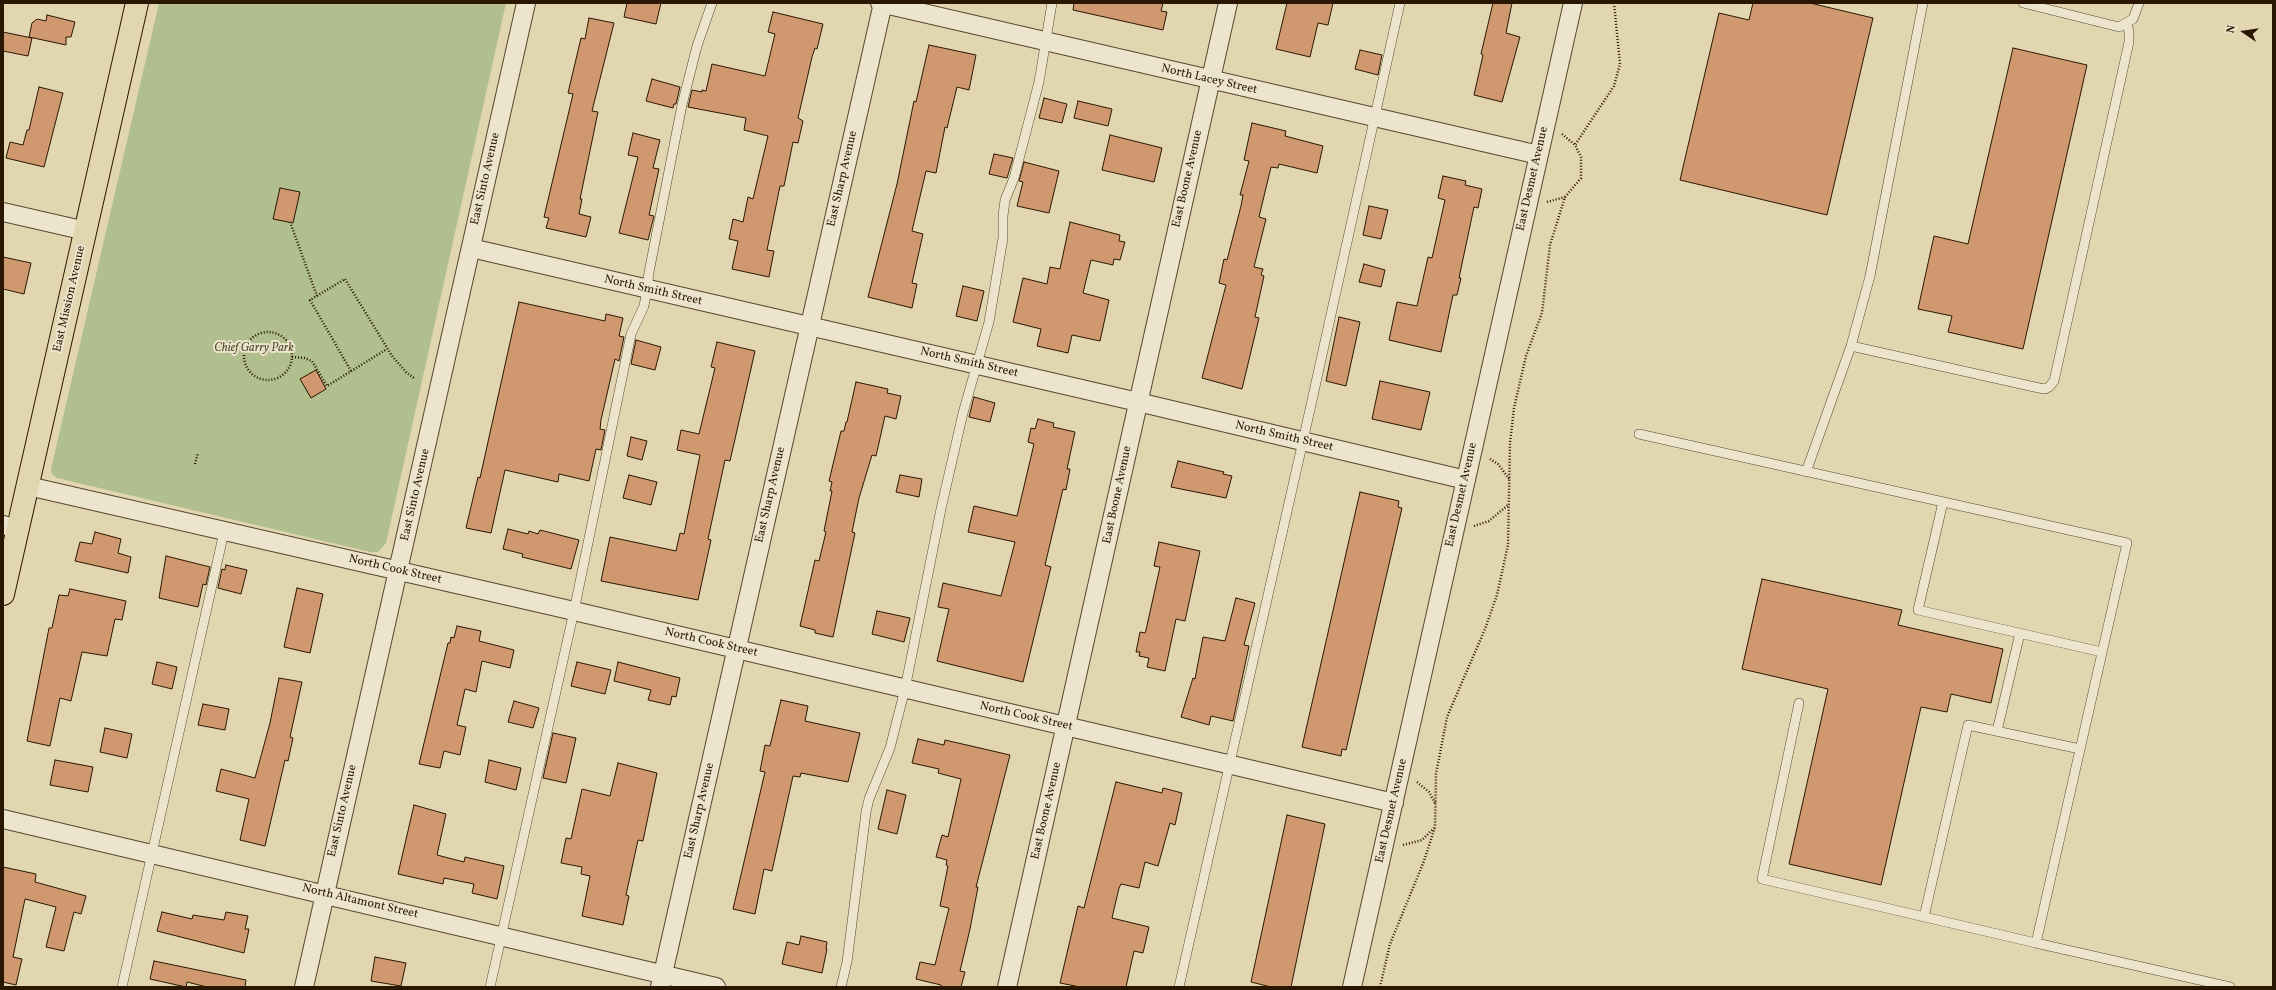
<!DOCTYPE html>
<style>
body{margin:0}
#map{position:relative;width:2276px;height:990px;overflow:hidden;background:#e2d6b1;font-family:Vollkorn,serif}
canvas{display:block}
.frame{position:absolute;inset:0;border:4px solid #291702;pointer-events:none}
.north{position:absolute;left:2224px;top:12px;width:40px;height:40px;-webkit-text-stroke:3px #ece4cc;paint-order:stroke;rotate:283deg;font-size:11px;font-weight:700;line-height:16px;text-align:center;color:#291702}
.north::after{content:'';display:block;margin:auto;width:14px;height:18px;background:#291702;clip-path:polygon(50% 0,100% 100%,50% 72%,0 100%)}
</style>
<div id="map">
<canvas width="2276" height="990"></canvas>
<div class="frame"></div>
<div class="north">N</div>
</div>
<script>
const ctx = document.querySelector('canvas').getContext('2d');
ctx.lineJoin = 'round';
function fillPath(path, color) {
  ctx.fillStyle = color;
  ctx.fill(path, 'evenodd');
}
function toPath(rows) {
  const path = new Path2D();
  for (const r of rows) {
    if (r.length === 3) {
      path.moveTo(r[0] + r[2], r[1]);
      path.arc(r[0], r[1], r[2], 0, 2 * Math.PI);
      continue;
    }
    path.moveTo(r[0], r[1]);
    for (let i = 2; i < r.length; i += 2) path.lineTo(r[i], r[i + 1]);
  }
  return path;
}
function strokePath(path, color, width, dash) {
  ctx.strokeStyle = color;
  ctx.lineWidth = width;
  ctx.lineCap = dash ? 'butt' : 'round';
  ctx.setLineDash(dash || []);
  ctx.stroke(path);
}
function drawText(font, color, halo, rows, align = 'center') {
  ctx.font = font + ' Vollkorn,serif';
  ctx.lineWidth = 4;
  ctx.setLineDash([]);
  ctx.textBaseline = 'middle';
  ctx.strokeStyle = halo;
  ctx.fillStyle = color;
  for (const [text, x, y, turn = 0] of rows) {
    ctx.save();
    ctx.translate(x, y);
    ctx.rotate((+turn || 0) * Math.PI / 180);
    ctx.textAlign = isNaN(turn) ? turn : align;
    if (halo) ctx.strokeText(text, 0, 0);
    ctx.fillText(text, 0, 0);
    ctx.restore();
  }
}
const green = toPath([
 [159,3,506,3,386,543,378,552,370,552,57,478,52,474,51,469]
]);
const building = toPath([
 [627,3,661,3,656,24,624,17,627,3],
 [1074,3,1163,3,1161,11,1167,12,1163,30,1073,10,1074,3],
 [1287,3,1333,3,1328,25,1318,23,1310,57,1276,49,1287,3],
 [1493,3,1512,3,1506,33,1520,37,1502,102,1474,95,1483,55,1481,54,1493,3],
 [1753,3,1810,3,1873,18,1827,215,1680,180,1719,13,1749,20,1753,3],
 [773,12,823,24,817,49,815,48,812,57,798,118,803,121,798,143,793,142,784,186,780,186,767,250,774,251,769,277,732,269,738,241,729,239,733,219,743,222,748,197,753,199,768,136,744,130,746,118,688,107,692,90,702,92,702,90,706,91,712,64,765,76,775,34,768,32,773,12],
 [47,15,75,22,71,37,66,37,66,45,29,37,32,23,37,19,46,21,47,15],
 [589,18,614,23,592,111,598,112,580,199,582,199,579,214,591,217,586,237,546,228,549,218,544,217,573,94,568,93,581,38,585,39,589,18],
 [3,32,32,38,28,56,3,51,3,32],
 [929,45,976,55,969,90,957,87,947,128,945,127,936,173,926,171,912,231,923,234,912,283,917,284,912,308,868,297,897,184,914,101,916,102,929,45],
 [2013,48,2087,65,2023,349,1948,332,1952,316,1918,309,1934,236,1968,244,2013,48],
 [1360,50,1382,55,1378,75,1355,69,1360,50],
 [652,79,680,87,676,104,674,104,673,108,646,101,652,79],
 [39,87,63,93,44,167,6,158,10,142,23,145,27,130,29,130,39,87],
 [1044,98,1067,104,1062,123,1039,118,1044,98],
 [1078,101,1112,109,1108,126,1074,118,1078,101],
 [1252,123,1286,131,1285,136,1323,146,1317,173,1279,164,1278,168,1271,167,1259,217,1266,219,1254,267,1263,269,1261,275,1264,276,1255,317,1259,318,1242,389,1202,378,1226,285,1219,283,1224,259,1227,260,1241,206,1243,195,1240,195,1249,161,1244,160,1252,123],
 [633,133,660,140,653,168,659,169,649,215,654,216,648,240,619,233,638,157,628,155,633,133],
 [1110,135,1162,148,1154,182,1102,170,1110,135],
 [994,154,1013,158,1007,178,989,174,994,154],
 [1024,162,1059,171,1049,213,1017,206,1023,182,1019,181,1024,162],
 [1443,176,1466,181,1465,185,1482,189,1478,208,1474,207,1459,278,1461,278,1457,295,1453,295,1441,352,1389,340,1397,302,1417,306,1428,257,1432,258,1445,200,1438,198,1443,176],
 [280,188,300,192,293,223,273,219,280,188],
 [1369,206,1388,210,1381,239,1363,235,1369,206],
 [1070,222,1120,235,1119,241,1125,242,1120,260,1114,259,1113,265,1091,260,1083,293,1109,300,1100,341,1072,335,1068,353,1037,346,1041,329,1013,322,1023,278,1047,284,1050,267,1060,269,1070,222],
 [3,257,31,263,24,294,3,289,3,257],
 [1364,264,1385,270,1381,287,1359,282,1364,264],
 [963,286,984,291,977,321,956,316,963,286],
 [519,302,605,321,606,314,623,318,619,336,624,337,619,361,615,359,601,420,600,429,605,430,601,450,596,449,589,481,559,474,558,482,505,470,491,533,466,528,478,477,480,478,519,302],
 [1339,317,1360,322,1346,386,1326,381,1339,317],
 [636,340,661,347,655,370,631,364,636,340],
 [717,342,755,351,730,461,725,460,708,539,711,540,698,600,601,581,610,537,676,551,680,533,684,534,700,455,677,450,681,430,699,434,715,368,711,367,717,342],
 [316,370,326,389,311,398,300,379,316,370],
 [1380,381,1430,392,1421,430,1372,419,1380,381],
 [856,382,888,389,887,393,901,396,896,419,885,416,876,456,872,455,859,498,852,532,855,533,833,637,815,633,815,630,800,626,815,560,819,561,826,532,824,531,832,491,830,491,832,482,829,481,841,431,844,431,846,422,847,422,856,382],
 [974,397,995,403,990,422,969,417,974,397],
 [1038,419,1054,423,1053,427,1075,432,1067,469,1070,469,1066,490,1063,489,1045,565,1051,567,1023,682,937,661,949,609,938,607,943,583,1001,596,1015,542,968,532,974,506,1017,516,1034,444,1028,442,1031,428,1035,429,1038,419],
 [631,437,647,441,642,460,627,456,631,437],
 [1178,461,1224,472,1223,474,1232,476,1226,498,1171,487,1178,461],
 [629,475,657,482,651,505,623,498,629,475],
 [900,475,922,479,919,497,896,492,900,475],
 [1360,492,1399,501,1398,507,1402,508,1346,750,1342,749,1341,756,1302,747,1360,492],
 [508,529,528,534,529,531,538,534,540,530,579,540,571,569,522,557,523,554,503,549,508,529],
 [95,532,121,539,118,553,131,557,128,573,75,561,80,542,92,544,95,532],
 [1159,542,1200,551,1185,621,1176,619,1165,671,1147,667,1149,658,1139,656,1140,652,1136,652,1140,632,1145,633,1146,630,1160,567,1154,566,1159,542],
 [166,556,210,567,206,585,203,584,198,607,159,598,166,556],
 [226,565,247,570,241,594,218,588,222,569,225,570,226,565],
 [1762,579,1902,610,1898,625,2003,649,1991,703,1951,694,1947,712,1921,707,1881,885,1789,864,1828,689,1742,669,1762,579],
 [297,588,323,594,310,653,284,647,297,588],
 [70,589,126,601,122,620,115,619,107,656,82,652,71,701,60,698,50,746,27,741,49,628,52,628,59,595,68,596,70,589],
 [1236,598,1255,603,1244,645,1249,646,1233,721,1211,716,1209,725,1181,717,1193,678,1195,679,1203,637,1225,641,1236,598],
 [877,611,910,618,904,642,872,634,877,611],
 [457,626,481,631,479,641,514,650,510,668,482,661,476,692,465,689,457,725,466,727,460,755,444,751,440,768,419,764,448,643,450,643,451,637,454,638,457,626],
 [157,662,177,667,172,689,152,684,157,662],
 [577,662,611,670,605,694,571,686,577,662],
 [618,662,680,678,676,697,672,696,670,705,648,700,651,690,614,681,618,662],
 [279,678,302,682,290,737,293,738,288,761,285,760,265,846,240,840,249,799,216,791,221,769,255,778,270,723,279,678],
 [781,700,808,706,805,721,860,733,848,782,801,773,800,777,793,776,772,871,764,869,755,914,733,909,765,772,760,771,765,745,770,746,781,700],
 [514,701,539,708,533,728,508,722,514,701],
 [203,704,229,709,225,730,198,725,203,704],
 [105,728,132,734,127,758,100,752,105,728],
 [553,733,576,738,566,783,543,778,553,733],
 [918,739,944,745,945,740,1010,755,976,887,978,887,970,929,960,971,965,972,961,987,941,987,941,985,916,979,920,962,935,965,949,908,940,906,948,866,946,865,947,860,936,857,942,835,948,837,961,779,938,773,939,769,912,763,918,739],
 [55,760,93,767,88,792,50,785,55,760],
 [489,760,521,768,516,790,485,782,489,760],
 [618,763,657,773,643,841,638,840,626,895,629,896,623,925,582,916,590,876,581,874,582,867,561,863,566,838,571,839,582,789,610,796,618,763],
 [1116,782,1162,793,1163,788,1182,793,1175,825,1170,823,1158,866,1145,862,1139,888,1121,884,1119,888,1112,918,1149,927,1143,953,1134,951,1126,987,1080,987,1060,983,1078,906,1084,908,1116,782],
 [887,790,906,795,897,834,878,829,887,790],
 [414,805,446,814,437,855,464,862,465,857,504,866,497,899,472,893,474,884,444,878,443,884,398,874,414,805],
 [1287,815,1325,824,1291,987,1271,987,1251,982,1287,815],
 [3,867,36,874,35,882,86,896,81,914,74,912,64,951,46,947,56,907,25,899,13,957,22,959,16,985,3,982,3,867],
 [162,912,192,919,193,915,224,920,226,912,248,916,245,929,249,929,244,953,157,931,162,912],
 [801,936,827,942,826,949,827,949,822,973,782,964,787,942,799,945,801,936],
 [375,957,406,963,401,986,371,981,375,957],
 [154,961,246,980,245,987,207,987,187,982,186,987,150,979,154,961]
]);
const path = toPath([
 [1562,134,1575,145],
 [1547,202,1565,197],
 [290,222,317,296],
 [268,356,24],
 [292,357,304,358,312,361,327,386,387,349],
 [351,371,310,300,345,279,392,356,406,372,415,379],
 [1490,459,1498,464,1510,480],
 [195,464,198,453],
 [1474,526,1489,521,1508,505],
 [1417,782,1429,792,1435,803],
 [1403,845,1422,840,1434,828],
 [1380,987,1390,944,1424,861,1435,827,1436,774,1447,717,1485,629,1497,595,1508,545,1510,443,1514,408,1526,356,1542,313,1550,245,1565,197,1581,178,1581,157,1575,145,1614,86,1620,64,1614,3]
]);
const service = toPath([
 [2023,3,2119,27,2133,19,2139,3],
 [1851,346,2039,388,2045,389,2049,387,2054,381,2129,42,2129,32,2127,24],
 [1639,434,2127,543,2036,943,2230,987],
 [1806,472,1851,346,1870,276,1923,3],
 [1943,502,1918,610,2102,652],
 [1799,703,1762,879,2036,943],
 [1997,731,2020,633],
 [1924,917,1968,725,2080,749],
 [122,987,224,532],
 [490,987,574,611,631,334,644,306,647,290,649,272,682,105,697,46,712,3],
 [841,987,847,962,866,812,869,799,890,748,905,689,941,509,963,413,989,322,1003,238,1003,216,1005,200,1014,178,1039,82,1052,3],
 [1179,987,1303,441,1400,3]
]);
const minor = toPath([
 [880,3,1539,155],
 [3,212,86,231],
 [471,248,1138,402,1466,480],
 [28,486,574,611,1394,803],
 [3,525,18,529],
 [3,819,716,987],
 [304,987,526,3],
 [660,987,883,3],
 [1007,987,1228,3],
 [1352,987,1573,3]
]);
const primary = toPath([
 [3,594,137,3]
]);
const streetNames = [
 ["North Lacey Street",1209,80,13],
 ["East Sinto Avenue",486,179,-77],
 ["East Sharp Avenue",843,179,-77],
 ["East Boone Avenue",1188,179,-77],
 ["East Desmet Avenue",1533,179,-77],
 ["North Smith Street",653,291,13],
 ["East Mission Avenue",70,299,-77],
 ["North Smith Street",969,363,13],
 ["North Smith Street",1284,437,13],
 ["East Sinto Avenue",416,495,-77],
 ["East Sharp Avenue",771,495,-77],
 ["East Boone Avenue",1118,495,-78],
 ["East Desmet Avenue",1462,495,-77],
 ["North Cook Street",395,570,13],
 ["North Cook Street",711,643,13],
 ["North Cook Street",1026,717,13],
 ["East Sinto Avenue",343,811,-77],
 ["East Sharp Avenue",700,811,-77],
 ["East Boone Avenue",1047,811,-77],
 ["East Desmet Avenue",1392,811,-77],
 ["North Altamont Street",360,902,13]
];
const parkNames = [
 ["Chief Garry Park",254,349]
];
fillPath(green, '#b1be8d');
fillPath(building, '#cf986f');
strokePath(building, '#291702', 1);
strokePath(service, '#57472e', 10);
strokePath(minor, '#57472e', 20);
strokePath(primary, '#291702', 24);
strokePath(path, '#291702', 2.5, [1, 2]);
strokePath(service, '#ece4cc', 9);
strokePath(minor, '#ece4cc', 18);
strokePath(primary, '#e2d6b1', 22);
drawText('12px', '#291702', '#ece4cc', streetNames);
drawText('italic 12px', '#52492c', '#ece4cc', parkNames);
</script>
